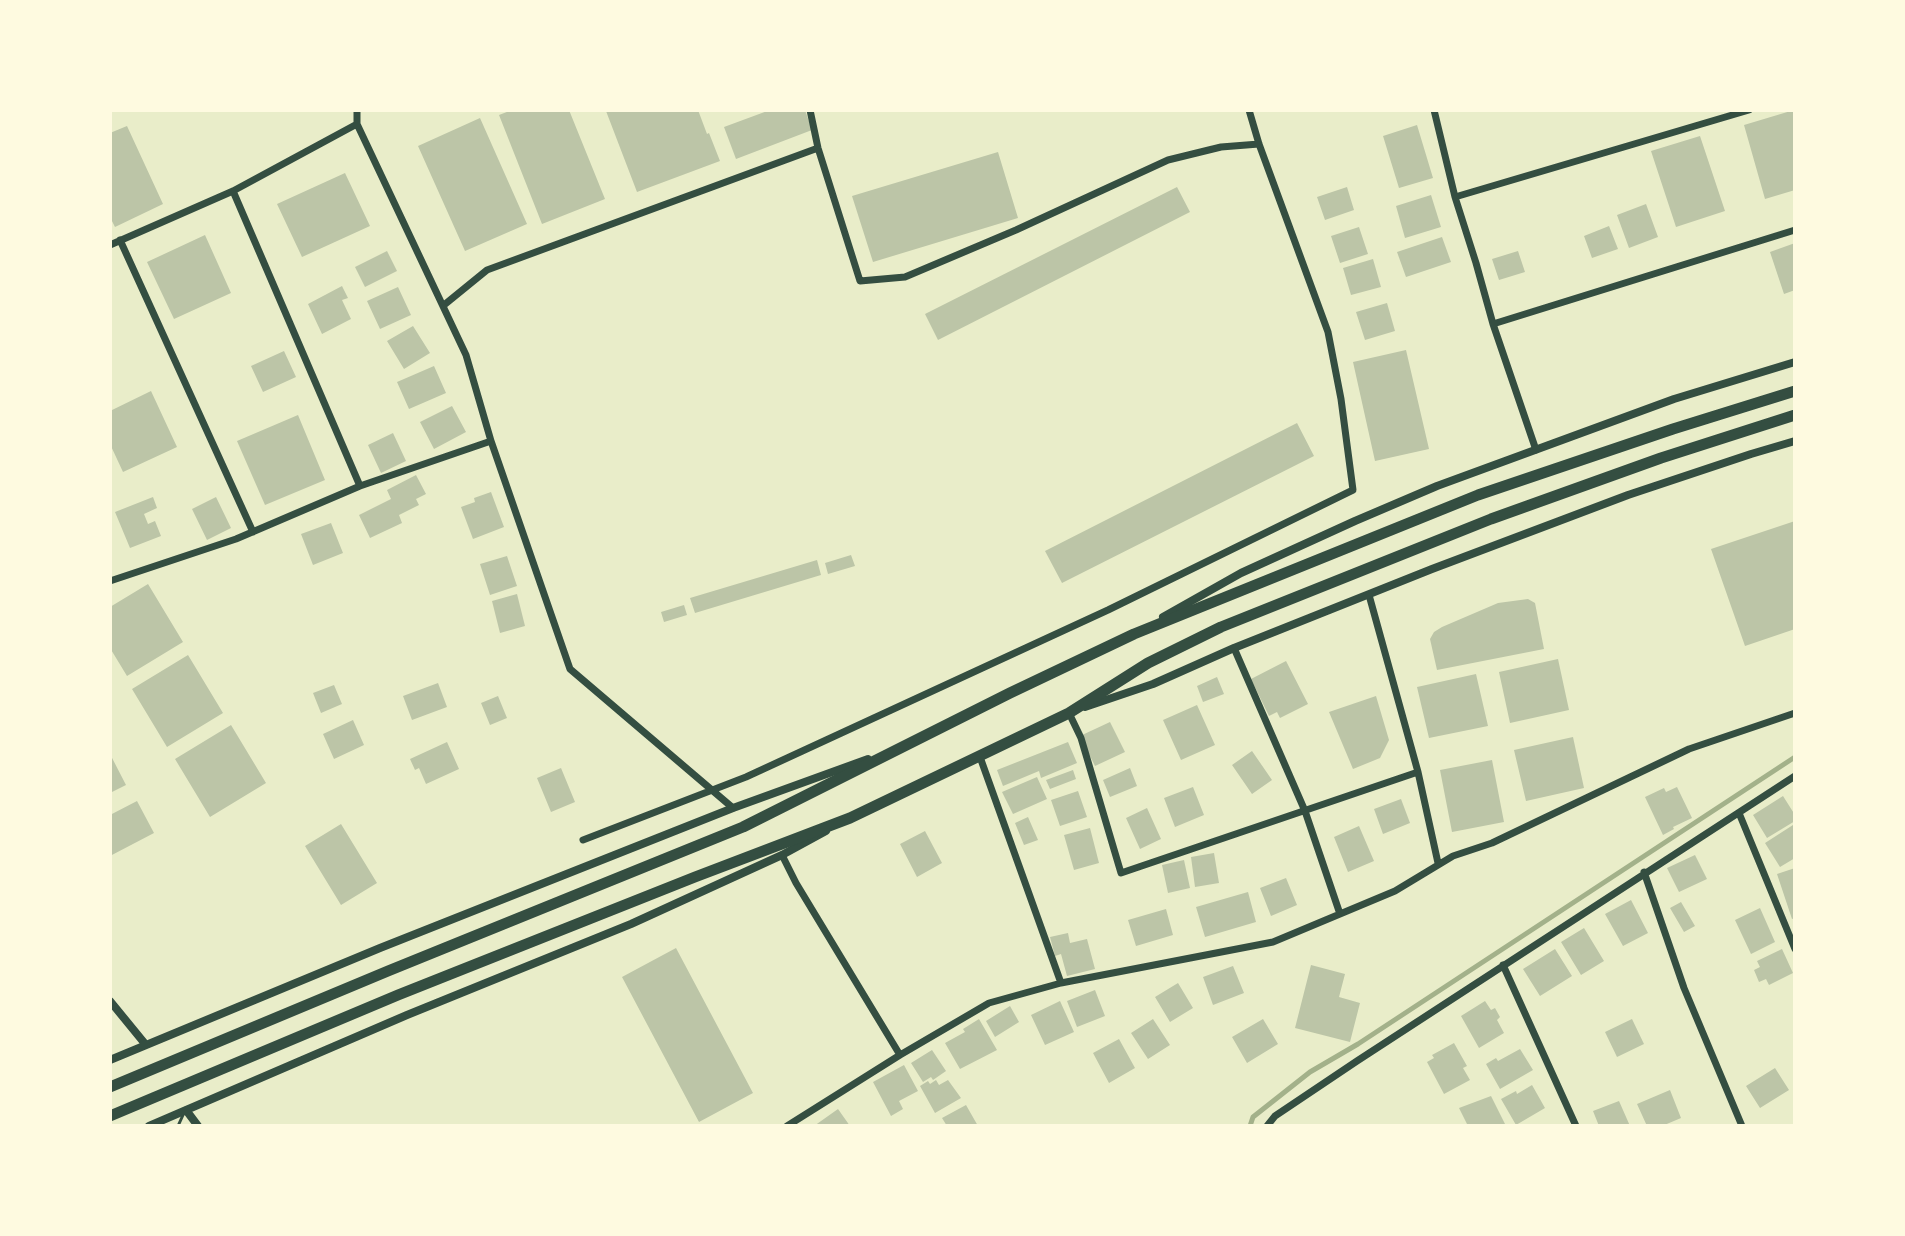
<!DOCTYPE html>
<style>
body{margin:0}
#map{position:relative;width:1905px;height:1236px;overflow:hidden;background:#e9edc9;font-family:"Noto Sans",sans-serif}
canvas{display:block}
.frame{position:absolute;inset:0;border:112px solid #fefae0;pointer-events:none}
</style>
<div id="map">
<canvas width="1905" height="1236"></canvas>
<div class="frame"></div>
</div>
<script>
const ctx = document.querySelector('canvas').getContext('2d');
ctx.lineJoin = 'round';
function toPath(rows) {
  const path = new Path2D();
  for (const r of rows) {
    path.moveTo(r[0], r[1]);
    for (let i = 2; i < r.length; i += 2) path.lineTo(r[i], r[i + 1]);
  }
  return path;
}
function strokePath(path, color, width, dash) {
  ctx.strokeStyle = color;
  ctx.lineWidth = width;
  ctx.lineCap = dash ? 'butt' : 'round';
  ctx.setLineDash(dash || []);
  ctx.stroke(path);
}
function fillPath(path, color) {
  ctx.fillStyle = color;
  ctx.fill(path, 'evenodd');
}
const stream = toPath([
 [1250,1126,1253,1117,1310,1072,1358,1044,1795,757]
]);
const building = toPath([
 [512,110,569,110,605,199,542,224,499,115],
 [698,110,707,134,709,133,720,161,637,192,606,111],
 [770,110,805,110,812,130,736,159,724,127],
 [1794,110,1795,190,1765,199,1744,125],
 [480,118,527,224,465,251,418,146],
 [1417,125,1433,178,1399,188,1383,136],
 [127,126,163,204,115,227,110,217,110,133],
 [1700,136,1725,211,1676,227,1651,151],
 [998,152,1018,218,873,262,852,196],
 [345,173,370,226,302,257,277,204],
 [1177,187,1190,212,938,340,925,314],
 [1347,187,1354,210,1325,220,1317,197],
 [1431,195,1441,227,1405,238,1396,206],
 [1646,204,1658,237,1629,248,1617,215],
 [1609,226,1618,249,1592,258,1584,236],
 [1359,227,1368,254,1340,263,1331,236],
 [205,235,231,293,174,319,147,262],
 [1442,237,1451,262,1406,277,1397,252],
 [1795,243,1795,290,1784,294,1770,252],
 [387,251,397,271,365,287,355,267],
 [1518,251,1525,272,1499,280,1492,259],
 [1373,259,1381,287,1351,295,1343,268],
 [342,286,348,298,342,300,351,319,322,334,308,304],
 [398,287,411,315,380,329,367,301],
 [1387,303,1395,331,1365,340,1356,312],
 [413,326,430,353,404,369,387,341],
 [1406,350,1429,449,1375,461,1353,362],
 [284,351,296,377,263,392,251,366],
 [434,366,446,393,409,409,397,382],
 [151,391,177,447,123,472,110,444,110,411],
 [452,406,466,432,434,449,420,422],
 [298,415,325,480,265,505,237,441],
 [1297,423,1314,456,1062,583,1045,551],
 [393,433,406,461,381,473,368,445],
 [416,475,426,494,416,499,419,505,399,515,402,523,370,538,359,515,391,499,387,490],
 [491,492,504,527,473,539,461,507,475,502,474,498],
 [153,497,157,508,144,514,148,524,155,521,161,536,130,548,115,512],
 [216,497,231,528,207,540,192,509],
 [1795,521,1795,629,1745,646,1711,549],
 [331,523,343,553,313,565,301,534],
 [851,555,855,566,828,574,825,563],
 [507,556,517,586,490,595,480,564],
 [817,560,821,575,695,613,690,598],
 [148,584,183,642,127,676,110,648,110,607],
 [517,594,525,626,500,633,492,601],
 [1528,599,1535,603,1544,649,1437,670,1430,639,1434,632,1442,627,1498,603],
 [684,605,687,615,664,622,661,612],
 [188,655,223,713,167,747,132,689],
 [1558,659,1569,710,1510,723,1499,672],
 [1286,661,1308,704,1280,718,1277,712,1269,716,1251,679],
 [1476,674,1488,726,1429,738,1417,687],
 [1217,677,1224,694,1203,702,1197,686],
 [438,683,447,707,412,720,403,696],
 [334,685,342,704,321,713,313,693],
 [498,696,507,718,490,725,481,703],
 [1376,696,1389,740,1380,758,1353,769,1329,712],
 [1197,705,1215,745,1181,760,1163,720],
 [353,720,364,745,334,759,323,734],
 [1110,722,1125,752,1095,766,1080,736],
 [231,725,266,783,210,817,175,759],
 [1573,737,1584,788,1526,801,1514,750],
 [447,742,459,769,426,784,419,768,415,770,410,759],
 [1068,742,1077,763,1041,778,1039,771,1003,786,997,770],
 [1252,751,1272,780,1252,794,1232,765],
 [110,754,126,785,110,793],
 [1492,760,1504,822,1452,832,1440,770],
 [561,768,575,802,551,812,537,778],
 [1130,768,1137,786,1110,797,1103,780],
 [1073,770,1076,779,1050,789,1046,780],
 [1037,777,1047,799,1013,814,1002,792],
 [1193,787,1204,815,1175,827,1164,798],
 [1677,787,1692,818,1673,827,1674,829,1663,835,1645,797,1664,788,1666,792],
 [1078,791,1087,817,1060,826,1051,800],
 [1783,796,1795,815,1795,821,1767,838,1753,815],
 [1401,799,1410,823,1383,834,1374,809],
 [137,801,154,833,110,856,110,815],
 [1147,808,1161,839,1140,849,1126,818],
 [1028,817,1038,840,1024,845,1015,823],
 [341,824,377,883,341,905,305,846],
 [1793,825,1795,829,1795,858,1780,867,1765,843],
 [1359,826,1374,861,1348,872,1334,837],
 [1090,828,1099,863,1074,870,1064,835],
 [925,831,942,863,917,877,900,844],
 [1214,853,1219,883,1195,887,1191,857],
 [1695,855,1707,879,1679,892,1667,868],
 [1184,860,1190,888,1168,893,1162,865],
 [1795,868,1795,918,1792,919,1777,874],
 [1286,878,1297,905,1271,916,1260,888],
 [1248,892,1256,922,1205,937,1196,907],
 [1631,900,1648,933,1623,946,1605,914],
 [1681,902,1695,926,1684,932,1670,908],
 [1760,908,1775,942,1751,954,1735,920],
 [1166,909,1173,935,1136,946,1128,920],
 [1584,928,1604,961,1581,975,1561,942],
 [1068,933,1070,943,1087,939,1095,969,1067,976,1061,954,1055,956,1050,937],
 [676,948,753,1093,699,1122,622,977],
 [1555,949,1572,976,1540,996,1523,969],
 [1782,949,1793,973,1769,985,1766,979,1759,982,1754,970,1760,967,1757,961],
 [1311,965,1345,974,1339,997,1360,1003,1350,1042,1295,1028],
 [1233,966,1244,993,1213,1005,1203,977],
 [1178,983,1193,1008,1170,1022,1155,997],
 [1095,990,1105,1016,1077,1027,1067,1001],
 [1060,1001,1074,1032,1045,1045,1031,1015],
 [1485,1001,1491,1010,1495,1008,1500,1017,1497,1020,1504,1033,1479,1048,1461,1016],
 [1010,1006,1019,1022,995,1037,986,1021],
 [979,1019,997,1050,960,1069,945,1043,965,1032,963,1029],
 [1153,1019,1170,1045,1148,1059,1131,1033],
 [1263,1019,1278,1044,1247,1063,1232,1037],
 [1632,1019,1644,1044,1617,1057,1605,1032],
 [1119,1039,1135,1068,1109,1083,1093,1053],
 [1454,1043,1467,1066,1463,1068,1470,1080,1444,1094,1427,1062,1434,1058,1432,1055],
 [1520,1049,1533,1070,1500,1089,1486,1064,1496,1058,1498,1061],
 [932,1050,946,1071,933,1080,931,1077,923,1082,911,1063],
 [904,1065,918,1091,899,1101,903,1109,891,1116,873,1082],
 [1775,1068,1789,1090,1760,1108,1746,1086],
 [936,1080,939,1085,948,1080,961,1098,935,1113,920,1086,928,1081,930,1084],
 [1532,1085,1545,1108,1516,1125,1501,1099,1516,1091,1517,1094],
 [1670,1090,1681,1118,1662,1126,1647,1126,1637,1104],
 [1491,1096,1506,1126,1468,1126,1459,1108],
 [1619,1101,1630,1126,1599,1126,1593,1111],
 [966,1105,978,1126,947,1126,942,1118],
 [838,1109,850,1126,814,1126]
]);
const service = toPath([
 [178,1126,183,1115]
]);
const minor = toPath([
 [357,110,357,124,466,355,491,441,570,669,733,808],
 [810,110,818,148,860,281,905,277,1016,230,1168,160,1221,147,1259,144],
 [1434,110,1455,197,1476,263,1493,324,1536,450],
 [233,191,360,486],
 [1455,197,1749,110],
 [120,240,253,532],
 [110,245,233,191,357,124],
 [444,305,487,270,818,148],
 [1493,324,1795,230],
 [110,581,236,539,360,486,491,441],
 [1369,595,1418,772,1438,863],
 [1234,648,1305,811,1340,914],
 [1069,713,1081,738,1121,873,1418,772],
 [980,757,1061,983],
 [1739,813,1795,949],
 [583,840,746,777,1108,610,1353,490,1341,399,1328,332,1259,144,1249,110],
 [782,855,796,883,900,1055],
 [1644,872,1684,988,1742,1126],
 [1503,965,1576,1126],
 [787,1126,900,1055,989,1003,1061,983,1273,942,1395,891,1453,856,1492,843,1689,749,1795,713],
 [1267,1126,1275,1116,1357,1061,1795,776]
]);
const tertiary = toPath([
 [1163,617,1241,573,1355,521,1437,486,1674,399,1795,362],
 [1085,707,1153,684,1234,648,1432,569,1628,495,1751,454,1795,441],
 [110,1001,146,1045],
 [110,1060,380,948,733,808,868,759],
 [186,1110,198,1126],
 [149,1126,407,1015,631,924,782,855,826,831]
]);
const trunk = toPath([
 [110,1087,388,971,743,827,1010,693,1134,634,1478,495,1673,429,1795,391],
 [110,1116,398,995,695,877,850,818,1069,713,1148,663,1221,627,1491,519,1661,458,1795,415]
]);
strokePath(stream, '#a3b18a', 5);
fillPath(building, '#bcc5a7');
strokePath(service, '#344e41', 3);
strokePath(minor, '#344e41', 7);
strokePath(tertiary, '#344e41', 8);
strokePath(trunk, '#344e41', 11);
</script>
